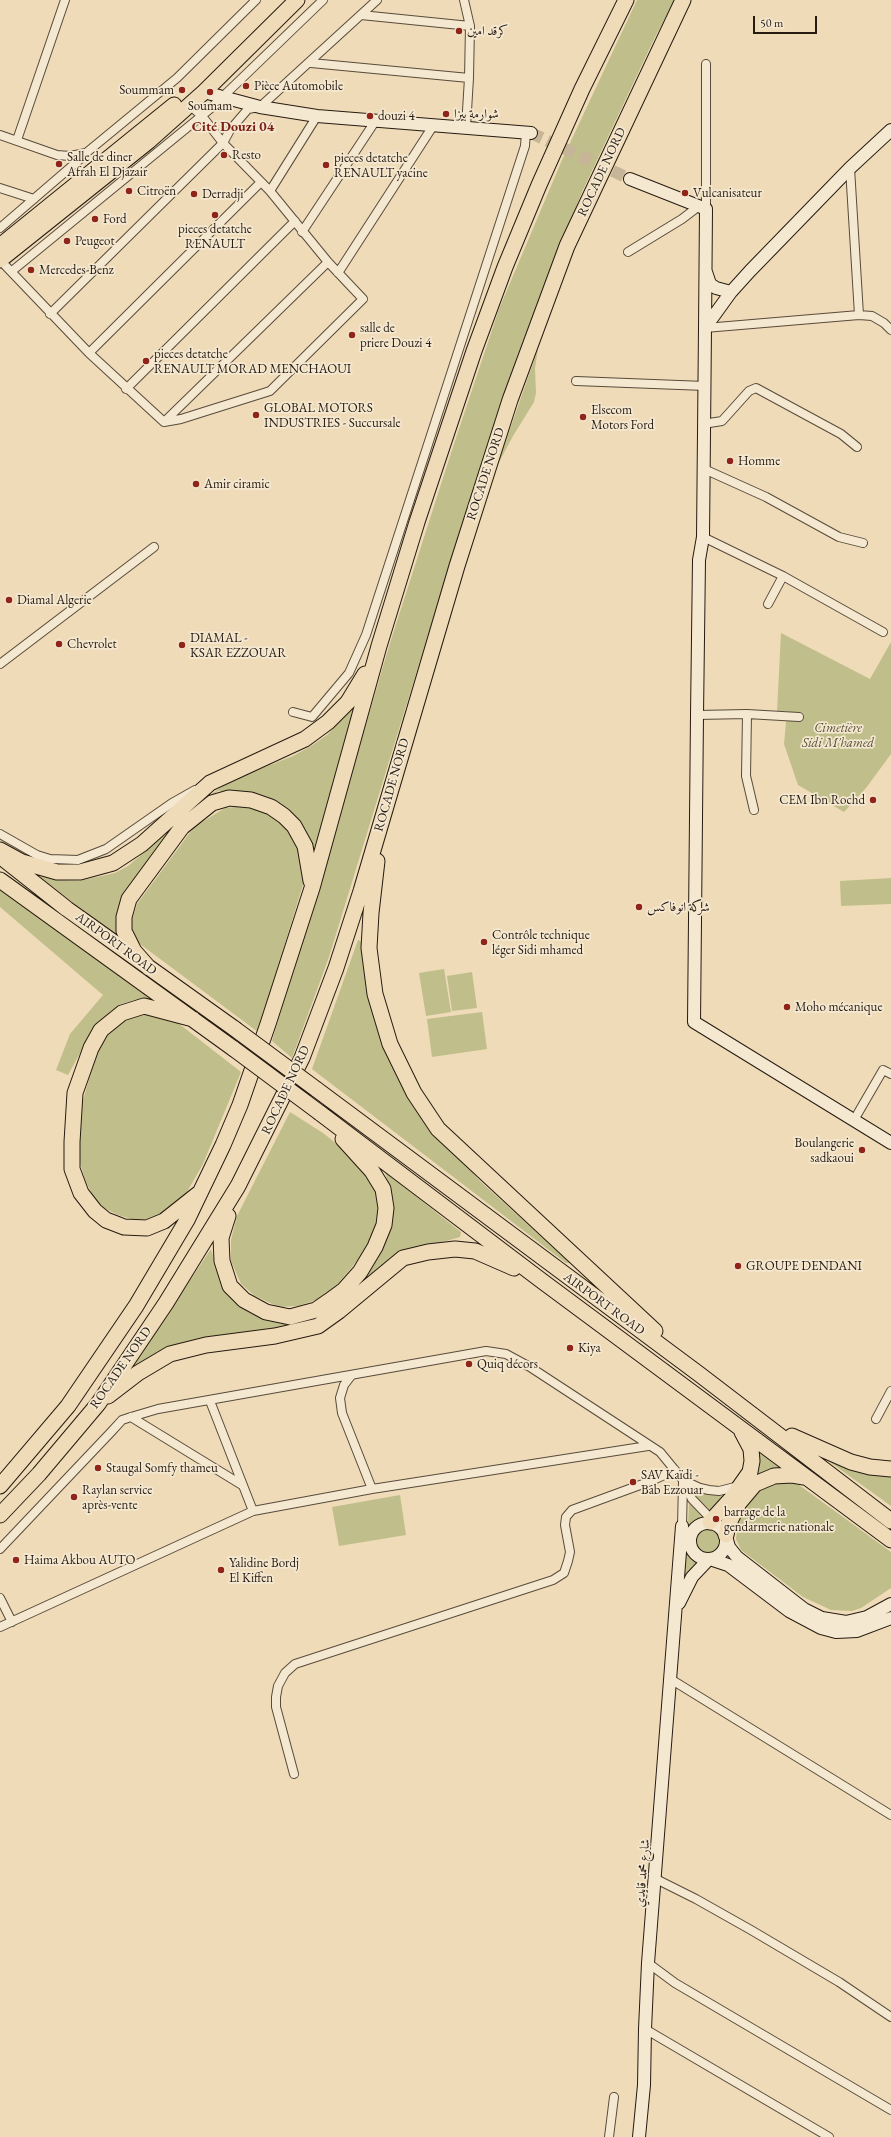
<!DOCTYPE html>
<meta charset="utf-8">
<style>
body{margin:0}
#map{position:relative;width:891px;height:2137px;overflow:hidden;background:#efdbb8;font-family:"EB Garamond",serif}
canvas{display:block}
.scale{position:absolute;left:753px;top:16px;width:64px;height:18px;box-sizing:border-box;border:2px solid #261b11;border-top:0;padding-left:5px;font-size:12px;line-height:14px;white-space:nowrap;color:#261b11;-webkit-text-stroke:3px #f5e8d1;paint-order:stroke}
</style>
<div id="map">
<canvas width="891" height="2137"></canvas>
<div class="scale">50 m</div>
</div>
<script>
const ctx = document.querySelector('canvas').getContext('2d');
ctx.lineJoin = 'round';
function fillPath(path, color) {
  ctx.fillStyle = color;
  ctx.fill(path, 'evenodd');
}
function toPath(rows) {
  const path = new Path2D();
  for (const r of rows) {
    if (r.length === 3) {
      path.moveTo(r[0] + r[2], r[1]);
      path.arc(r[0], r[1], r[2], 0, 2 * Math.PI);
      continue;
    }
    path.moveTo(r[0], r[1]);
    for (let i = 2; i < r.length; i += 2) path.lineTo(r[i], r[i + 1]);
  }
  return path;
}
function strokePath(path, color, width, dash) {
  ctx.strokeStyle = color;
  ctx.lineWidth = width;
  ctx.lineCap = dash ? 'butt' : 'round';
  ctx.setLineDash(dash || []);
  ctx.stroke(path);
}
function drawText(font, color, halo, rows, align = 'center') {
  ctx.font = font + ' "EB Garamond",Amiri,serif';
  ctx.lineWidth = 3.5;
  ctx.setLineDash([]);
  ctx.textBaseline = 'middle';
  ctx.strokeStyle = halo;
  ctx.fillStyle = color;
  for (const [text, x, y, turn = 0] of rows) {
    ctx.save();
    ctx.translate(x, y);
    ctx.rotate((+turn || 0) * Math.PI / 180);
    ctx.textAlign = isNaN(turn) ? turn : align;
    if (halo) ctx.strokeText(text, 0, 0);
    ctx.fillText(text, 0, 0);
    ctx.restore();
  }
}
const green = toPath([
 [637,0,675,0,655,37,582,192,518,354,450,563,329,957,292,1058,272,1041,390,643,452,450,499,309,562,160],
 [538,349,535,368,536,393,534,402,513,436,497,466],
 [781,633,870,679,891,642,891,754,866,788,844,812,798,785,784,744,787,711,777,712],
 [357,704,314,859,278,804,264,796,229,791,218,791,198,805,141,873,124,941,36,874,63,880,79,881,115,873,128,866,161,838,187,812,220,788,237,778,293,756,311,746,327,735],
 [235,807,253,807,268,812,289,826,298,841,305,878,258,1032,136,941,132,932,132,920,137,904,194,827,225,808],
 [891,878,891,904,841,906,840,881],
 [0,888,150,999,134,1000,121,1004,109,1013,94,1028,68,1075,56,1070,70,1034,103,995,0,907],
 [358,940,365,943,374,1014,380,1037,396,1071,428,1124,481,1182,570,1263,566,1263,312,1069],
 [444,969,451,1012,426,1016,419,973],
 [472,972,477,1008,452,1011,447,976],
 [147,1011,164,1016,178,1023,241,1072,203,1164,187,1192,174,1206,157,1218,135,1220,118,1215,104,1208,93,1196,86,1182,80,1163,79,1114,96,1055,111,1029,128,1016],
 [482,1012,487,1049,432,1057,427,1019],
 [290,1112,323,1133,351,1155,366,1171,378,1194,377,1220,366,1250,335,1287,322,1298,298,1306,279,1307,255,1296,241,1284,231,1261,231,1240,237,1216],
 [385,1172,461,1232,460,1237,421,1248,334,1310,302,1326,129,1371,211,1249,216,1266,253,1311,321,1312,390,1229,394,1204],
 [753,1448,784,1470,778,1470,725,1525,720,1521],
 [823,1457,891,1473,891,1506],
 [784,1481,799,1485,891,1552,891,1588,861,1608,852,1611,831,1610,803,1597,741,1550,736,1539,738,1523,748,1501,762,1488],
 [692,1489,710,1494,720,1495,728,1492,712,1512,698,1499],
 [400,1495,406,1535,339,1546,332,1507],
 [689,1503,701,1516,688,1525],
 [708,1540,14],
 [685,1552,691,1559,699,1562,682,1585]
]);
const secondaryTunnel = toPath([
 [531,133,630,179]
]);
const street = toPath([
 [464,0,470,26,469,78,466,127],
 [361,15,470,26],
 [311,63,469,78],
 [0,135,57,155,70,156,86,153,177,78,256,0],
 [17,140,65,0],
 [850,168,859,315],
 [0,188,34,199],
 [270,191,317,116],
 [706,209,706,64],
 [0,228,86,154],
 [302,232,376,120],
 [628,252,682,219,699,206],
 [0,260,89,353,164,422,181,419,270,391,363,299,328,262,270,191,223,143,202,116,189,105],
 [12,271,210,109,323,0],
 [338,273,433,126],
 [50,314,223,143,230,130,248,109,260,107,377,0],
 [705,328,859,315,872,316,884,323,891,330],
 [89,353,261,182],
 [576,381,705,386],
 [126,389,295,221],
 [164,422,328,262],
 [703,424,722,421,749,391,756,388,841,434,857,447],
 [704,469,766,497,839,537,863,543],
 [703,537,783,576,883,632],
 [768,604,783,576],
 [0,664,154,547],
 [293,712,312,717,349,673,366,635,525,146,526,132],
 [747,714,746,776,754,810],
 [697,715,747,714,799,717],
 [0,834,37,855,50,859,78,860,106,849,172,803,195,790],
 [854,1120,883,1070,891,1074],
 [351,1376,344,1385,340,1398,342,1413,372,1489],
 [210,1401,253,1511],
 [131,1417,242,1485],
 [876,1419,891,1391],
 [683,1480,700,1488,709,1490,719,1491,739,1486],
 [683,1482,682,1526,691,1548],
 [0,1549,112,1431,122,1420,131,1417,158,1409,486,1351,506,1354,530,1367,660,1452,683,1480,692,1499,714,1522],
 [0,1598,12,1622],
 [0,1627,253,1511,372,1489,648,1446],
 [672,1680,891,1815],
 [294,1774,276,1707,276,1697,278,1686,285,1673,295,1664,553,1580,564,1573,568,1561,570,1552,565,1525,566,1517,572,1510,651,1481,675,1470],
 [656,1879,696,1899,751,1930,839,1982,891,2017],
 [648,1963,675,1983,891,2110],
 [645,2029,829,2137],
 [609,2137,614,2097]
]);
const secondary = toPath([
 [204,92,260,107,317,116,531,133],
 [891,130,850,168,750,271,731,292,705,328,703,537,699,560,697,715,694,1022,891,1143],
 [630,179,706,209,705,328],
 [706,272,710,284,716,288,731,292],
 [708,1541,18],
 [727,1540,729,1547,737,1557,804,1609,822,1618,846,1622,867,1617,891,1604],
 [710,1559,728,1565,789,1611,821,1628,836,1632,857,1631,891,1618],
 [679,1603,692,1577,709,1559],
 [639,2137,644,2085,645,2029,648,1963,682,1526]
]);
const highway = toPath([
 [0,246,174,105],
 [0,260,149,141,204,92,297,0],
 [0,850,22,862,57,872,80,872,113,863,142,844,210,783,305,739,328,722,348,702,365,674],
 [5,860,67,909,235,1029],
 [377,861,371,913,369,948,375,994,390,1044,414,1093,438,1129,655,1331],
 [0,880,234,1049],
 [149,968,134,951,124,931,124,917,129,899,182,827,212,803,229,798,251,800,271,807,284,816,294,826,305,846,311,881],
 [193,1019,144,1006,122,1013,101,1030,91,1048,75,1093,72,1142,72,1169,81,1193,95,1211,106,1220,124,1227,147,1228,164,1221,198,1194],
 [316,1089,699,1374,891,1521],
 [320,1113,542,1281,891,1540],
 [228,1216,221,1238,222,1261,230,1286,244,1300,266,1312,290,1317,316,1310,329,1301,344,1290,360,1272,375,1247,384,1225,386,1208,383,1189,372,1171,343,1139],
 [108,1396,138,1373,170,1354,206,1345,275,1336,318,1326,339,1311,403,1258,428,1252,455,1249,475,1251,514,1268],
 [792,1436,851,1462,870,1467,891,1469],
 [0,1486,68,1406,136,1306,187,1220,223,1145,240,1105,268,1024,312,888,379,646,417,522,474,351,505,267,539,185,582,89,626,0],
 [0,1515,39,1474,98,1404,166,1303,238,1186,302,1058,336,968,361,891,457,566,510,400,567,246,683,0],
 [710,1522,731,1499,750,1472,752,1461,751,1449,742,1432],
 [726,1535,728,1525,739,1503,755,1484,774,1476,792,1475,804,1477]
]);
const highwayBridge = toPath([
 [235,1029,316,1089],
 [234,1049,320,1113]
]);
const markers = [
 [459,31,4,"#8f2418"],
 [246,86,4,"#8f2418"],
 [182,90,4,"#8f2418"],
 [210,92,4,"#8f2418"],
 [446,114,4,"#8f2418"],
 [370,116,4,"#8f2418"],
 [224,155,4,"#8f2418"],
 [59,164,4,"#8f2418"],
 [326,165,4,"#8f2418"],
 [129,191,4,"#8f2418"],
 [685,193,4,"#8f2418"],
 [194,194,4,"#8f2418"],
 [215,215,4,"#8f2418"],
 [95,219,4,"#8f2418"],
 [67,241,4,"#8f2418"],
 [31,270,4,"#8f2418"],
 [352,335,4,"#8f2418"],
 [146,361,4,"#8f2418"],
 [256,415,4,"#8f2418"],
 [583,417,4,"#8f2418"],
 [730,461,4,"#8f2418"],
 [196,484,4,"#8f2418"],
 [9,600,4,"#8f2418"],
 [59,644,4,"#8f2418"],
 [182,645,4,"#8f2418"],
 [873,800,4,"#8f2418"],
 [639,907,4,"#8f2418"],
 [484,942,4,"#8f2418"],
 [787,1007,4,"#8f2418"],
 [862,1150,4,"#8f2418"],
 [738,1266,4,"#8f2418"],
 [570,1348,4,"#8f2418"],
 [469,1364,4,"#8f2418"],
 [98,1468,4,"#8f2418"],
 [633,1482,4,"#8f2418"],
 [74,1497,4,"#8f2418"],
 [716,1519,4,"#8f2418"],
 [16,1560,4,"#8f2418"],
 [221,1570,4,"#8f2418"]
];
const poiNames = [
 ["كرقد امين",467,31],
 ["Pièce Automobile",254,86],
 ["Soummam",174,90,"right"],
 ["Soumam",210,106,"center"],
 ["شوارمة بيزا",454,114],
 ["douzi 4",378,116],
 ["Resto",232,155],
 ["Salle de diner",67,157],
 ["Afrah El Djazair",67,172],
 ["pieces detatche",334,158],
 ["RENAULT yacine",334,173],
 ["Citroën",137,191],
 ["Vulcanisateur",693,193],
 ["Derradji",202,194],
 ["Ford",103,219],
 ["pieces detatche",215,229,"center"],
 ["RENAULT",215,244,"center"],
 ["Peugeot",75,241],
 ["Mercedes-Benz",39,270],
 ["salle de",360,328],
 ["priere Douzi 4",360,343],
 ["pieces detatche",154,354],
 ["RENAULT MORAD MENCHAOUI",154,369],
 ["GLOBAL MOTORS",264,408],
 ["INDUSTRIES - Succursale",264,423],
 ["Elsecom",591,410],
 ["Motors Ford",591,425],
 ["Homme",738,461],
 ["Amir ciramic",204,484],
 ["Diamal Algerie",17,600],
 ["DIAMAL -",190,638],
 ["KSAR EZZOUAR",190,653],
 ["Chevrolet",67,644],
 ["CEM Ibn Rochd",865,800,"right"],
 ["شركة انوفاكس",647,907],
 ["Contrôle technique",492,935],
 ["léger Sidi mhamed",492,950],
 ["Moho mécanique",795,1007],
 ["Boulangerie",854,1143,"right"],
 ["sadkaoui",854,1158,"right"],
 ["GROUPE DENDANI",746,1266],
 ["Kiya",578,1348],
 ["Quiq décors",477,1364],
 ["Staugal Somfy thameu",106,1468],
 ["SAV Kaïdi -",641,1475],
 ["Bab Ezzouar",641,1490],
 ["Raylan service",82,1490],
 ["après-vente",82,1505],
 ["barrage de la",724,1512],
 ["gendarmerie nationale",724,1527],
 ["Haima Akbou AUTO",24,1560],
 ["Yalidine Bordj",229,1563],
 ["El Kiffen",229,1578]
];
const streetNames = [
 ["ROCADE NORD",602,172,-65],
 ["ROCADE NORD",486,474,-72],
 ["ROCADE NORD",392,785,-74],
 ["AIRPORT ROAD",116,944,36],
 ["ROCADE NORD",286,1090,-65],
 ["AIRPORT ROAD",604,1304,36],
 ["ROCADE NORD",121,1368,-55],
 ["شارع محمد قايدي",643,1873,-85]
];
const parkNames = [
 ["Cimetière",838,728],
 ["Sidi M'hamed",838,743]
];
const neighbourhoodNames = [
 ["Cité Douzi 04",233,127]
];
fillPath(green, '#c0be8a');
strokePath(secondaryTunnel, '#c7b597', 12, [12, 6]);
strokePath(street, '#584b3b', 10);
strokePath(secondary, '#261b11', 14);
strokePath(highway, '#261b11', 17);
strokePath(street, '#f5e8d1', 8);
strokePath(secondary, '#f5e8d1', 12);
strokePath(highway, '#efdbb8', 15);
strokePath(highwayBridge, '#261b11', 17, []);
strokePath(highwayBridge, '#efdbb8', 15);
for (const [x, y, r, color] of markers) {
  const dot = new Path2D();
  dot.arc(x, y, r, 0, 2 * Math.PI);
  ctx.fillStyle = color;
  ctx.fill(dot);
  strokePath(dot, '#f5e8d1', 1.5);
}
drawText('13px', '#261b11', '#f5e8d1', poiNames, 'left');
drawText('13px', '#261b11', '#f5e8d1', streetNames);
drawText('italic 13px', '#544c35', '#f5e8d1', parkNames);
drawText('bold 14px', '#7a1f14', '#f5e8d1', neighbourhoodNames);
</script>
